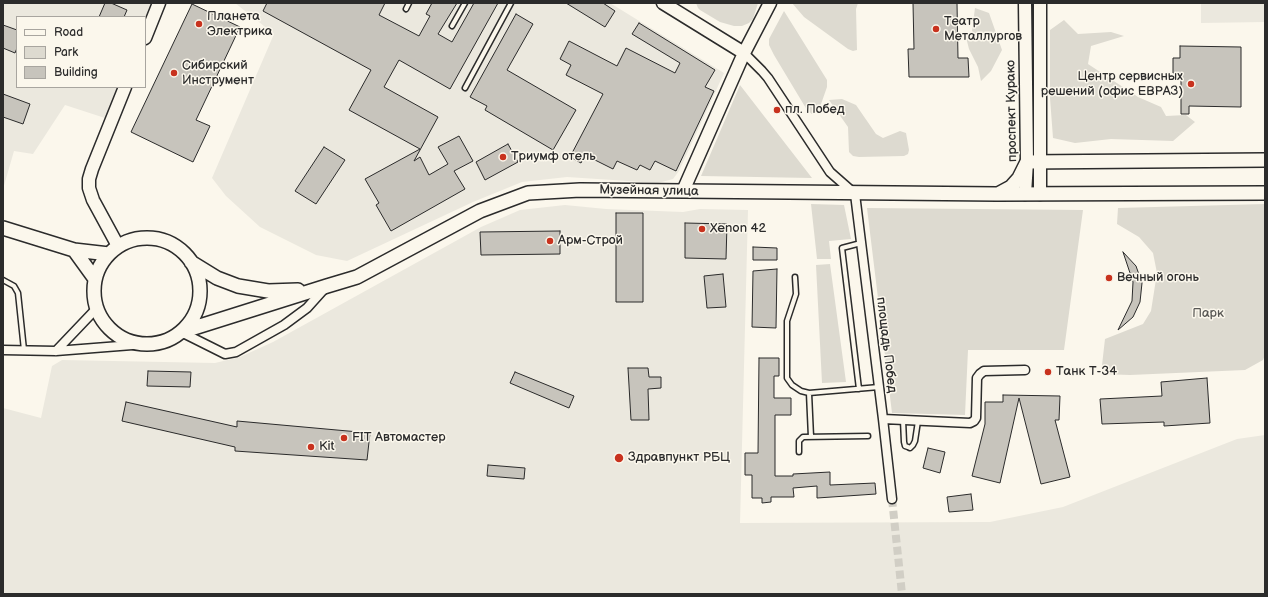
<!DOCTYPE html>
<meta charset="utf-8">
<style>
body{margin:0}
#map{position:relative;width:1268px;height:597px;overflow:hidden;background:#fbf7ec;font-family:"Balsamiq Sans",sans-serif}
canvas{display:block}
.frame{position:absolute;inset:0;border:4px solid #2b2b2b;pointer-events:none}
.legend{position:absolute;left:16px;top:16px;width:130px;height:72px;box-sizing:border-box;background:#fbf7ec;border:1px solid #a8a59f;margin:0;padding:5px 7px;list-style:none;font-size:12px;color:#2b2b2b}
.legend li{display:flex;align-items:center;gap:8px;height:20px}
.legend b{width:20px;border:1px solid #a8a59f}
</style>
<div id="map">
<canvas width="1268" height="597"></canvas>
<div class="frame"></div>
<ul class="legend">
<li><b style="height:5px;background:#fbf7ec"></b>Road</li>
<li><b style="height:11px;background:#dddad0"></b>Park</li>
<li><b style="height:11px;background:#c7c4bc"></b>Building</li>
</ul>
</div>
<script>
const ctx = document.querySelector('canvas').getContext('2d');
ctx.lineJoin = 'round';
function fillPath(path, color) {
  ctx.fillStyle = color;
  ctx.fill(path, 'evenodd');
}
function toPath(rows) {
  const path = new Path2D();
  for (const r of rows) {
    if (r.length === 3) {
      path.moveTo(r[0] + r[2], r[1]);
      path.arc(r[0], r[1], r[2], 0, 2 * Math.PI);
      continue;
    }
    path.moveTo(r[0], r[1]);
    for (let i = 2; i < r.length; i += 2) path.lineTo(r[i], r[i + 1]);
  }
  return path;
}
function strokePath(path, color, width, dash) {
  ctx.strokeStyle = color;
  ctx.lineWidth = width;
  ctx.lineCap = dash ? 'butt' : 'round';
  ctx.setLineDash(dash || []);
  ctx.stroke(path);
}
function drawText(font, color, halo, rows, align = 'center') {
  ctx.font = font + ' "Balsamiq Sans",sans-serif';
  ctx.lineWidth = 3;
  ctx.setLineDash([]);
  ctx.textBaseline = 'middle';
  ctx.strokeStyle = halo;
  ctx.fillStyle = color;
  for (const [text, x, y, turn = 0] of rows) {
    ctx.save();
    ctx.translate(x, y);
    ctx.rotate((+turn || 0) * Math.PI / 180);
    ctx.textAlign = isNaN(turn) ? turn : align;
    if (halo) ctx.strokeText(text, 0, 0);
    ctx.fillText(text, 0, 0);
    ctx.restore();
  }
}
const built = toPath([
 [3,3,153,3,145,23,145,17,17,17,17,87,120,87,108,119,65,105,33,154,14,151,3,189],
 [235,3,610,3,724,73,679,171,673,179,658,183,567,177,522,182,473,202,347,261,316,255,260,227,226,196,212,178,274,34],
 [1201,3,1265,3,1265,22,1201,23],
 [565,205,606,209,683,212,700,209,748,210,740,523,990,522,1063,507,1237,439,1265,435,1265,594,3,594,3,408,41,418,52,366,62,360,215,363,240,357,273,342,481,227,520,210]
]);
const green = toPath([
 [696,3,758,3,753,19,749,23,742,26,734,26,720,22,700,10,698,8],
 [792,3,858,3,856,9,857,50,853,51,848,49,804,17],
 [975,8,989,13,1002,50,991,71,981,81,978,67,969,49,966,37,977,40,972,31],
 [784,11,827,80,827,87,820,107,812,114,807,110,774,55,769,45,769,39],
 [1064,20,1078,34,1111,32,1124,36,1091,46,1088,64,1138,97,1161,107,1166,116,1186,115,1195,122,1173,141,1111,139,1075,143,1053,138,1050,98,1050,30],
 [740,85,812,178,701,176],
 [842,99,856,105,876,134,883,138,900,131,906,133,909,150,908,154,904,156,859,157,853,156,849,152,848,127,829,100],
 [811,204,844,205,851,239,829,241,831,259,817,259],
 [1265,204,1265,355,1263,360,1245,370,1130,375,1101,374,1105,339,1143,324,1151,311,1157,273,1153,253,1139,237,1117,224,1118,208],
 [867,208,1083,210,1064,350,968,350,965,415,892,413],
 [830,264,846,382,822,383,816,265]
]);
const building = toPath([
 [105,3,111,3,127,10,124,17,99,17,105,3],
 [267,3,385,3,379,15,419,36,430,16,426,14,432,3,457,3,438,34,452,42,474,3,498,3,450,89,399,60,384,87,438,117,414,161,420,157,429,175,448,164,438,147,459,136,473,161,454,171,465,189,391,231,376,205,379,203,365,179,420,149,349,110,371,70,263,11,267,3],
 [566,3,603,3,615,11,605,27,566,3],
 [913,3,957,3,958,58,968,58,969,77,909,77,908,49,914,49,913,3],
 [192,4,240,27,196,120,210,126,193,162,131,132,192,4],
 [516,14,533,24,507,70,576,110,553,150,485,110,487,106,470,97,516,14],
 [639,23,715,70,705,87,714,91,676,171,655,161,650,170,640,165,637,170,617,161,613,169,585,155,581,163,570,157,603,94,566,75,571,65,560,59,569,41,617,66,626,48,675,73,680,63,632,34,639,23],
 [3,25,17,30,17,48,15,53,3,48,3,25],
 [1180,46,1241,47,1241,107,1189,106,1189,114,1181,114,1181,73,1173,73,1173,58,1180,58,1180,46],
 [3,94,30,104,23,124,3,117,3,94],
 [508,144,518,162,485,180,476,162,508,144],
 [324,147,345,160,316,204,295,191,324,147],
 [616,213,643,213,643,302,616,302,616,213],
 [685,223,727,224,726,259,685,258,685,223],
 [560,231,560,254,481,255,480,232,560,231],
 [753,247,777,248,777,260,753,260,753,247],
 [1123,252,1136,266,1142,283,1140,302,1133,317,1118,330,1132,301,1133,282,1123,252],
 [777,269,776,328,752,327,753,271,777,269],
 [723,274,726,307,707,308,704,276,723,274],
 [759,358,779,358,779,376,774,376,774,398,791,398,791,415,775,415,775,476,793,476,793,474,830,472,830,485,875,483,876,494,817,498,817,486,793,488,794,497,771,497,771,502,762,503,762,498,752,498,752,475,745,475,745,453,758,453,759,358],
 [628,368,648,368,649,377,661,377,661,388,648,389,649,420,631,420,628,368],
 [148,371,191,372,190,387,147,386,148,371],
 [515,372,574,396,569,408,510,383,515,372],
 [1207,378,1210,423,1164,426,1164,422,1102,424,1100,399,1162,396,1161,382,1207,378],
 [1003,395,1060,396,1059,420,1055,420,1070,477,1041,484,1019,398,1000,483,972,476,985,424,985,402,1003,402,1003,395],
 [126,402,237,427,237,421,370,433,367,460,235,451,235,447,122,421,126,402],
 [928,448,945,452,940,473,923,468,928,448],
 [488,465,525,468,524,479,487,476,488,465],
 [971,494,973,510,949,512,947,497,971,494]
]);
const streetTunnel = toPath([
 [892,499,902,594]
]);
const lane = toPath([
 [406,9,409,3],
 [452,26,465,3],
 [465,88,511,3],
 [795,277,796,294,787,321,787,378,792,385,801,391,809,393,879,387],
 [3,280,14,286,18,293,24,350],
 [859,389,842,248,861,243],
 [809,393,811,437],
 [903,420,904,442,905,446,908,447,910,448,913,445,915,441,918,421],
 [799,452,799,441,803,437,868,436]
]);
const street = toPath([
 [744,53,762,71,768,78,830,172,855,194,883,419,892,499],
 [181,332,225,354,236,352,284,325,307,308,325,288],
 [3,350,56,351,145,344],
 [56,351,96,309],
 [883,419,970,423,974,421,976,418,977,378,980,374,984,371,1025,370]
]);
const secondary = toPath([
 [663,3,744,53],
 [1025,3,1027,162,1025,194],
 [145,38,159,3],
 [683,191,744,53,770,3],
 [1040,194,1040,3],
 [118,246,93,200,89,188,89,179,92,169,125,87]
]);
const primary = toPath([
 [998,194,1011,187,1019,178,1027,162,1265,160],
 [3,228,74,250,109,254],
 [147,291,53],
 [74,250,95,279],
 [191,262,217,278,238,286,268,291,298,290],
 [181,332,327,286,357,277,480,211,528,193,580,190,997,194,1265,193]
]);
const markers = [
 [199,24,4,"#c8321e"],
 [936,29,4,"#c8321e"],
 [174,73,4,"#c8321e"],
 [1191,84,4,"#c8321e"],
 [777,110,4,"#c8321e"],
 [503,157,4,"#c8321e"],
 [702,229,4,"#c8321e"],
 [550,241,4,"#c8321e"],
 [1109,278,4,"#c8321e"],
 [1048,372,4,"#c8321e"],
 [344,438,4,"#c8321e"],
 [311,447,4,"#c8321e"],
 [619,458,5,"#c8321e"]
];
const poiNames = [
 ["Планета",207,17],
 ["Электрика",207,32],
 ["Театр",944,22],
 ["Металлургов",944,37],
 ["Сибирский",182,66],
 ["Инструмент",182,81],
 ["Центр сервисных",1183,77,"right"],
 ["решений (офис ЕВРАЗ)",1183,92,"right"],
 ["пл. Побед",785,110],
 ["Триумф отель",511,157],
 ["Xenon 42",710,229],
 ["Арм-Строй",558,241],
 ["Вечный огонь",1117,278],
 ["Танк Т-34",1056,372],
 ["FIT Автомастер",352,438],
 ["Kit",319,447],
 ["Здравпункт РБЦ",628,458]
];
const streetNames = [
 ["проспект Курако",1012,111,-91],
 ["Музейная улица",649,191,1],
 ["площадь Побед",886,345,83]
];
const parkNames = [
 ["Парк",1208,314]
];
fillPath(built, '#ebe8de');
fillPath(green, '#dddad0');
fillPath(building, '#c7c4bc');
strokePath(building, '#2b2b2b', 1);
strokePath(streetTunnel, '#d1cec5', 8, [8, 4]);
strokePath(lane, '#2b2b2b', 7);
strokePath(street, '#2b2b2b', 11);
strokePath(secondary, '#2b2b2b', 15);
strokePath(primary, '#2b2b2b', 16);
strokePath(lane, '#fbf7ec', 4);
strokePath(street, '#fbf7ec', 8);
strokePath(secondary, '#fbf7ec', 12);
strokePath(primary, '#fbf7ec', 13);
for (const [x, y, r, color] of markers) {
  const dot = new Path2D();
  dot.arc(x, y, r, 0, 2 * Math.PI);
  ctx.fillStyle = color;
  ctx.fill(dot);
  strokePath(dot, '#fbf7ec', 1.5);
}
drawText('13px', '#2b2b2b', '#fbf7ec', poiNames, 'left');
drawText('13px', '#2b2b2b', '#fbf7ec', streetNames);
drawText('13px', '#585754', '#fbf7ec', parkNames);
</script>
